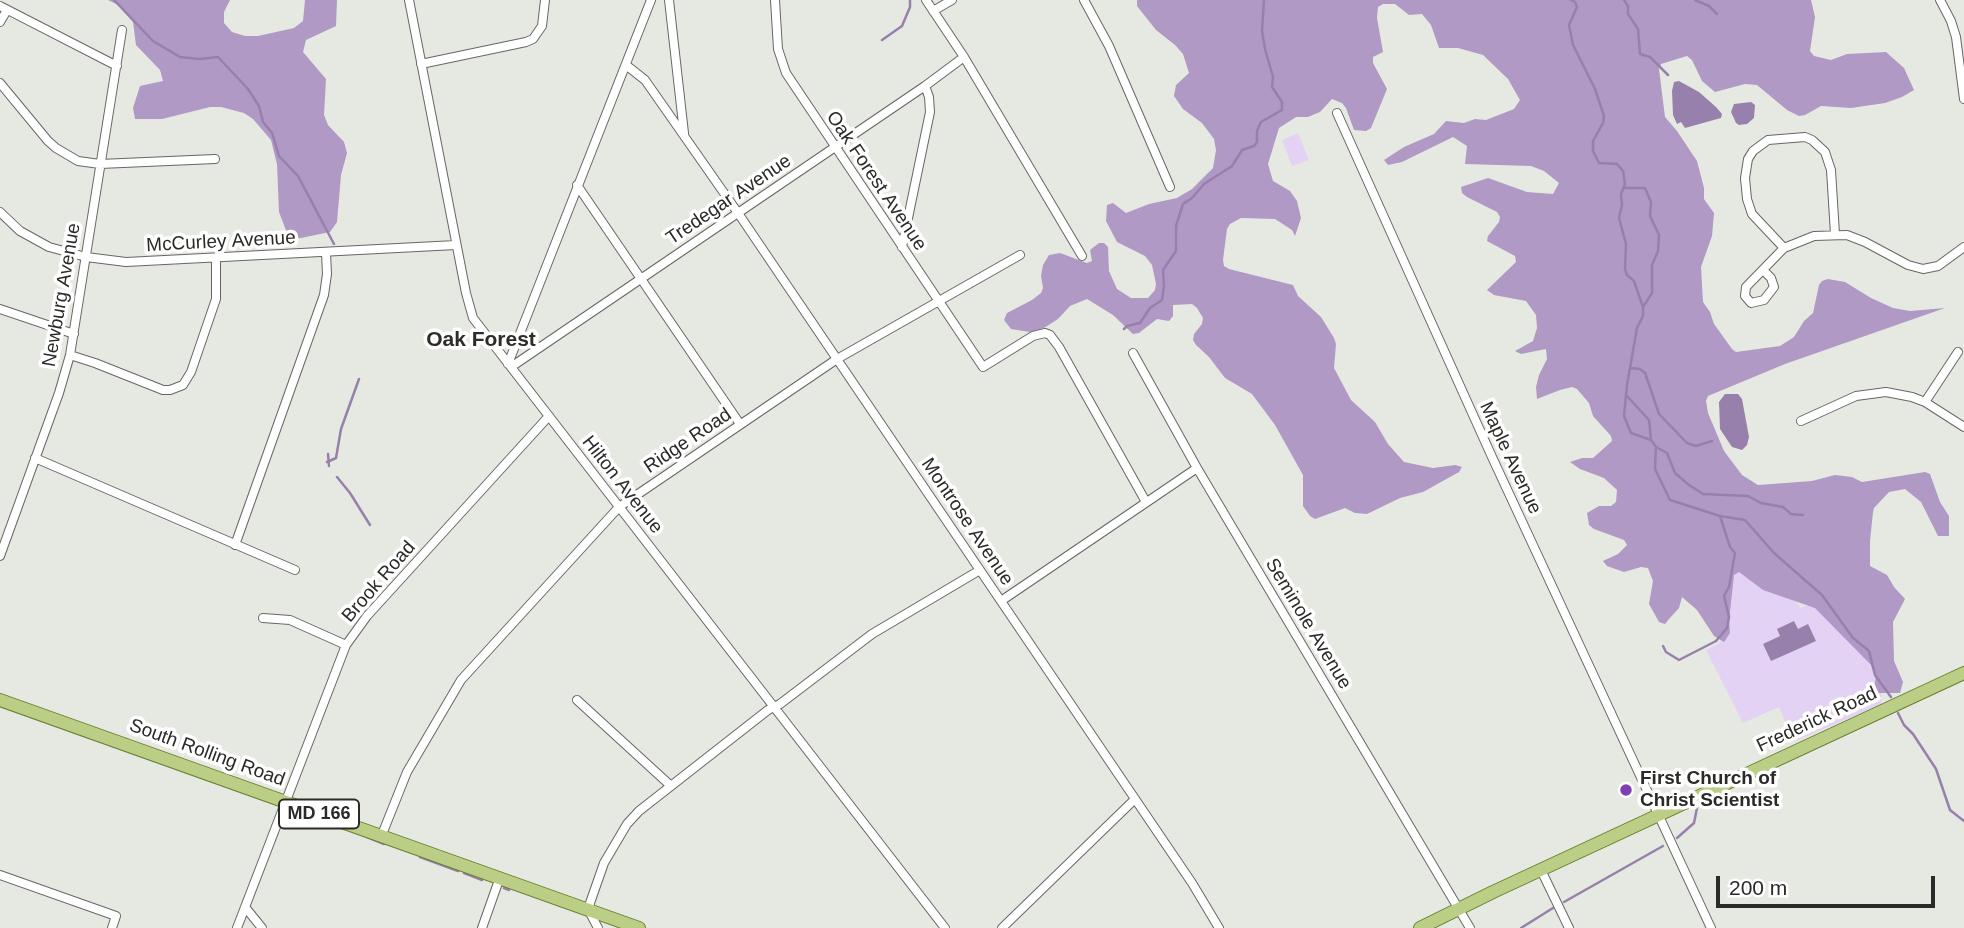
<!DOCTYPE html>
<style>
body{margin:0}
#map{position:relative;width:1964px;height:928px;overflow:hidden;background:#e6e9e2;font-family:Helvetica,sans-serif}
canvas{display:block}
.scale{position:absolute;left:1716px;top:876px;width:219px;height:32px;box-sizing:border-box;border:4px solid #2a2b28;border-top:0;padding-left:9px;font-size:21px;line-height:24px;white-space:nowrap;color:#2a2b28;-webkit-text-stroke:5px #fff;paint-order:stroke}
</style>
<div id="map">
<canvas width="1964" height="928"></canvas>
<div class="scale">200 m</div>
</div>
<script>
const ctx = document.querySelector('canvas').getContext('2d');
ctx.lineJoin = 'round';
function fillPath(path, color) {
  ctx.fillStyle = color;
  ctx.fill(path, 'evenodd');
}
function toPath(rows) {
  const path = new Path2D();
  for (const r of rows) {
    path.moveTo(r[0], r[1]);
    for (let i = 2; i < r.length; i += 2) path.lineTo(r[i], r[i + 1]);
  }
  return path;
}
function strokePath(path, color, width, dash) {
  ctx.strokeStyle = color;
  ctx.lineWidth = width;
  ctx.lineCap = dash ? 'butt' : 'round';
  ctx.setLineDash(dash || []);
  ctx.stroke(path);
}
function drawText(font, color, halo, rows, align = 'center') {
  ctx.font = font + ' Helvetica,sans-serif';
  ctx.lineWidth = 7;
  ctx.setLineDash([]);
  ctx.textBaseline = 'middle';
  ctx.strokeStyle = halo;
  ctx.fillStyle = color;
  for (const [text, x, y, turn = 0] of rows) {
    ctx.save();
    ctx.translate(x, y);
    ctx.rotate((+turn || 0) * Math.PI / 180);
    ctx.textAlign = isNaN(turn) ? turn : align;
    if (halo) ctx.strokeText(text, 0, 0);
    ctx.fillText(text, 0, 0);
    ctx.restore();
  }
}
const green = toPath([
 [1298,133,1309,160,1292,166,1282,140],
 [1753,542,1801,608,1813,603,1882,674,1881,704,1794,742,1779,707,1743,723,1706,650,1720,643,1727,554]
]);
const forest = toPath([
 [108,0,230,0,224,12,224,23,232,32,245,36,258,36,294,28,303,21,305,0,337,0,336,26,306,40,303,52,326,79,324,115,328,125,344,142,347,153,341,175,337,222,330,232,296,239,287,233,279,212,277,164,271,140,253,119,244,113,221,107,210,107,162,119,135,119,133,108,140,86,163,81,160,70,136,45,133,22,118,5],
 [1137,0,1811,0,1815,17,1810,51,1814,56,1831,60,1847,54,1886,52,1904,68,1914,90,1902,97,1885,103,1851,108,1821,106,1805,115,1799,116,1787,110,1757,85,1745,84,1715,92,1702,81,1692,60,1687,56,1661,64,1659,69,1665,117,1677,131,1697,161,1704,188,1704,199,1714,213,1712,236,1701,267,1703,302,1710,312,1714,324,1732,349,1736,352,1780,346,1794,337,1804,321,1813,313,1819,285,1822,281,1828,279,1845,282,1871,298,1893,308,1910,311,1945,308,1785,364,1708,396,1706,401,1708,413,1724,451,1742,475,1758,485,1812,481,1835,475,1852,477,1862,482,1925,472,1930,474,1940,502,1949,516,1949,536,1938,536,1921,502,1905,489,1889,492,1874,508,1873,512,1870,541,1870,566,1887,575,1894,587,1905,599,1893,622,1894,661,1903,682,1900,693,1876,693,1874,688,1876,676,1871,665,1815,608,1763,590,1739,572,1734,575,1729,621,1730,633,1724,642,1714,636,1697,610,1682,597,1679,608,1669,619,1665,624,1659,622,1649,604,1653,581,1648,568,1641,567,1624,572,1607,566,1603,561,1618,554,1627,545,1624,540,1594,529,1589,525,1587,513,1599,506,1611,506,1616,502,1617,490,1604,478,1580,469,1570,462,1582,458,1593,458,1612,441,1611,436,1593,416,1589,403,1577,389,1572,387,1560,390,1537,399,1536,387,1539,375,1547,359,1546,349,1521,354,1515,351,1533,341,1537,328,1536,315,1526,301,1494,295,1487,290,1516,262,1515,256,1487,241,1488,236,1499,222,1500,217,1497,212,1467,197,1462,193,1461,187,1488,178,1527,192,1553,194,1559,183,1544,171,1531,166,1465,164,1467,146,1453,137,1402,162,1388,165,1384,160,1404,147,1434,134,1446,121,1464,123,1475,119,1486,120,1514,109,1520,100,1508,79,1483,55,1458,48,1439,48,1431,25,1422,14,1409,15,1395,4,1383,4,1378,7,1377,18,1383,52,1373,57,1373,63,1387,89,1371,128,1366,131,1354,130,1346,108,1342,103,1332,99,1320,112,1308,117,1296,117,1279,128,1268,164,1273,181,1290,191,1297,201,1301,218,1295,236,1292,230,1275,219,1241,218,1230,224,1227,229,1223,260,1224,266,1229,269,1293,285,1298,296,1321,317,1334,338,1336,344,1334,368,1351,400,1375,422,1388,444,1404,462,1433,468,1455,465,1462,467,1459,472,1423,492,1400,498,1367,514,1355,513,1345,508,1315,519,1310,516,1303,506,1303,475,1275,425,1252,394,1225,378,1209,357,1196,345,1193,340,1194,334,1202,324,1203,318,1197,308,1192,304,1173,305,1173,316,1169,321,1157,319,1139,333,1133,334,1113,315,1087,299,1070,306,1058,319,1036,333,1011,329,1004,320,1007,313,1032,300,1041,293,1043,288,1041,276,1043,265,1049,255,1060,253,1087,263,1092,261,1090,250,1099,243,1104,243,1108,247,1109,271,1117,289,1131,298,1148,298,1155,290,1156,284,1152,265,1145,256,1117,242,1106,221,1107,205,1113,203,1126,213,1149,204,1177,198,1192,189,1213,168,1216,150,1214,139,1202,123,1183,109,1174,96,1176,85,1189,73,1183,54,1175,45,1156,30,1137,6]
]);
const water = toPath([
 [1679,81,1699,92,1716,107,1722,114,1721,118,1685,128,1681,122,1677,124,1673,115,1672,91,1674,82],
 [1751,102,1755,105,1754,118,1747,124,1739,125,1736,123,1731,112,1734,104],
 [1725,394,1738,394,1742,399,1749,437,1747,445,1742,450,1732,447,1720,429,1719,402],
 [1794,621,1798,629,1808,624,1816,641,1771,661,1763,644,1780,636,1777,629]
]);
const stream = toPath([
 [114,0,153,41,180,57,200,59,218,57,248,89,259,106,263,122,272,133,279,156,298,176,334,244],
 [1571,0,1575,2,1577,7,1569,25,1573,45,1595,89,1604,116,1603,123,1593,141,1593,151,1599,163,1617,164,1623,171,1625,184,1621,194,1622,205,1619,218,1626,244,1625,269,1627,275,1634,281,1643,307,1643,316,1637,328,1627,385,1624,416,1631,433,1651,440],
 [1624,0,1628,6,1628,14,1638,29,1640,54,1650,57,1668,75],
 [1695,0,1709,6,1717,14],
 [882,40,902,26,910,7,910,0],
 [1623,188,1645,188,1651,202,1650,216,1659,235,1658,251,1652,265,1652,293,1643,307],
 [1124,329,1127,326,1140,323,1150,308,1162,300,1164,286,1163,270,1176,251,1176,226,1183,204,1192,198,1204,184,1232,166,1242,150,1254,146,1257,142,1257,131,1261,122,1282,110,1282,102,1272,87,1273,77,1265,49,1262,31,1264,0],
 [1630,368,1640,369,1645,373,1659,414,1687,443,1696,446,1712,441],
 [1627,396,1649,420,1651,440,1656,447,1667,453,1675,473,1689,485,1703,494,1748,496,1761,503,1783,507,1791,514,1803,515],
 [1656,447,1655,469,1670,500,1720,516,1745,520,1774,553,1822,595,1853,638,1869,651,1875,675,1891,697],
 [328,454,329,466],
 [327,462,336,458,341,429,359,379],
 [337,477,350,493,370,525],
 [1663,646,1666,652,1679,660,1716,641,1727,628,1729,617,1724,596,1729,587,1735,553,1730,547,1720,516],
 [1898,713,1904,725,1913,734,1936,769,1950,810,1964,821],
 [367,837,384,844],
 [1677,838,1694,823,1697,808],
 [420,857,458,871],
 [464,873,482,880],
 [504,888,509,890],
 [1564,902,1663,846],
 [1521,928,1553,908]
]);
const street = toPath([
 [409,0,466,293,473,318,945,928],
 [669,0,684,133],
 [775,0,778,49,786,73,983,367,1033,336,1045,333,1050,335,1059,347,1146,502],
 [926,0,964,57,1082,256],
 [1084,0,1109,46,1170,187],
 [1940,0,1951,21,1956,37,1964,99],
 [0,6,117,66],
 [933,11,952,0],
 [0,22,7,10],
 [421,64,526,42,533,39,542,26,545,0],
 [626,65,645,80,738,213,1192,883,1219,928],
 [0,83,48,141,56,148,78,161,100,164,215,159],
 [1337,113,1492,457,1711,928],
 [577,185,740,424],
 [0,212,20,231,49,247,86,257,126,262,456,245],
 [902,247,930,112,929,97,925,86],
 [1784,248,1752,214,1747,199,1745,178,1748,159,1753,151,1768,140,1805,137,1812,140,1825,152,1831,170,1835,234],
 [1763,270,1771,278,1774,287,1764,300,1751,303,1745,296,1746,287,1784,248,1814,236,1847,235,1865,242,1908,265,1923,269,1938,266,1964,247],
 [0,309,74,334],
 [1133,353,1197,468,1470,928],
 [70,355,95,363,163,390,170,390,183,385,191,372,216,299,216,258],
 [508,364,651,0],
 [511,367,925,86,964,57],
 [1925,402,1958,352],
 [1801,421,1856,396,1886,392,1912,397,1925,402,1964,427],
 [35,458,295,570],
 [235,545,324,295,327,274,326,253],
 [0,556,59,393,70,355,122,30],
 [1001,601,1197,468],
 [263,618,290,620,346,645],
 [577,700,671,786],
 [381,837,407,772,461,680,619,507,837,359,1020,255],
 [1541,870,1569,928],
 [0,875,116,916,112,928],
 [245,907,262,928],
 [237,928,346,645,367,616,549,416],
 [482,928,499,880],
 [598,928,589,911,590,903,604,863,627,824,639,811,768,710,780,704,872,634,980,570],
 [1002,928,1135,799]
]);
const primary = toPath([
 [0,700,639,928],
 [1420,928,1493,892,1964,673]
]);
const markers = [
 [1626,790,7,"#813db1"]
];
const shields = [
 [319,814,80]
];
const shieldNames = [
 ["MD 166",319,814]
];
const streetNames = [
 ["Oak Forest Avenue",876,181,56],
 ["Tredegar Avenue",729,200,-34],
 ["McCurley Avenue",221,242,-3],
 ["Newburg Avenue",62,295,-80],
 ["Ridge Road",688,441,-34],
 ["Maple Avenue",1510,458,65],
 ["Hilton Avenue",622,485,52],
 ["Montrose Avenue",967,522,56],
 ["Brook Road",379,582,-49],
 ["Seminole Avenue",1308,624,59],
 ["Frederick Road",1817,720,-25],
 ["South Rolling Road",207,753,20]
];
const poiNames = [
 ["First Church of",1640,779],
 ["Christ Scientist",1640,801]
];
const neighbourhoodNames = [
 ["Oak Forest",481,340]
];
fillPath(green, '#e3d2f4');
fillPath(forest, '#b099c5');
fillPath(water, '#9780ab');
strokePath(stream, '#9780ab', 2.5);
strokePath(street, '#656862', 10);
strokePath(primary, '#6a802f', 14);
strokePath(street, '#fff', 8);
strokePath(primary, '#bace85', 12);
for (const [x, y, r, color] of markers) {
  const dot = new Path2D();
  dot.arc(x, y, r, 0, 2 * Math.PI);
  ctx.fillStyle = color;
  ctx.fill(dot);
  strokePath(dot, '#fff', 2.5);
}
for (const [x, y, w] of shields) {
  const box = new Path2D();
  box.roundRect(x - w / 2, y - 14.5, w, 29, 5);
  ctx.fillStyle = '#fff';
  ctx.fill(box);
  strokePath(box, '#2a2b28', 2);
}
drawText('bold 18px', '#2a2b28', null, shieldNames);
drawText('19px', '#2a2b28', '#fff', streetNames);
drawText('bold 19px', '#2a2b28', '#fff', poiNames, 'left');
drawText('bold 21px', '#2b2d27', '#fff', neighbourhoodNames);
</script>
